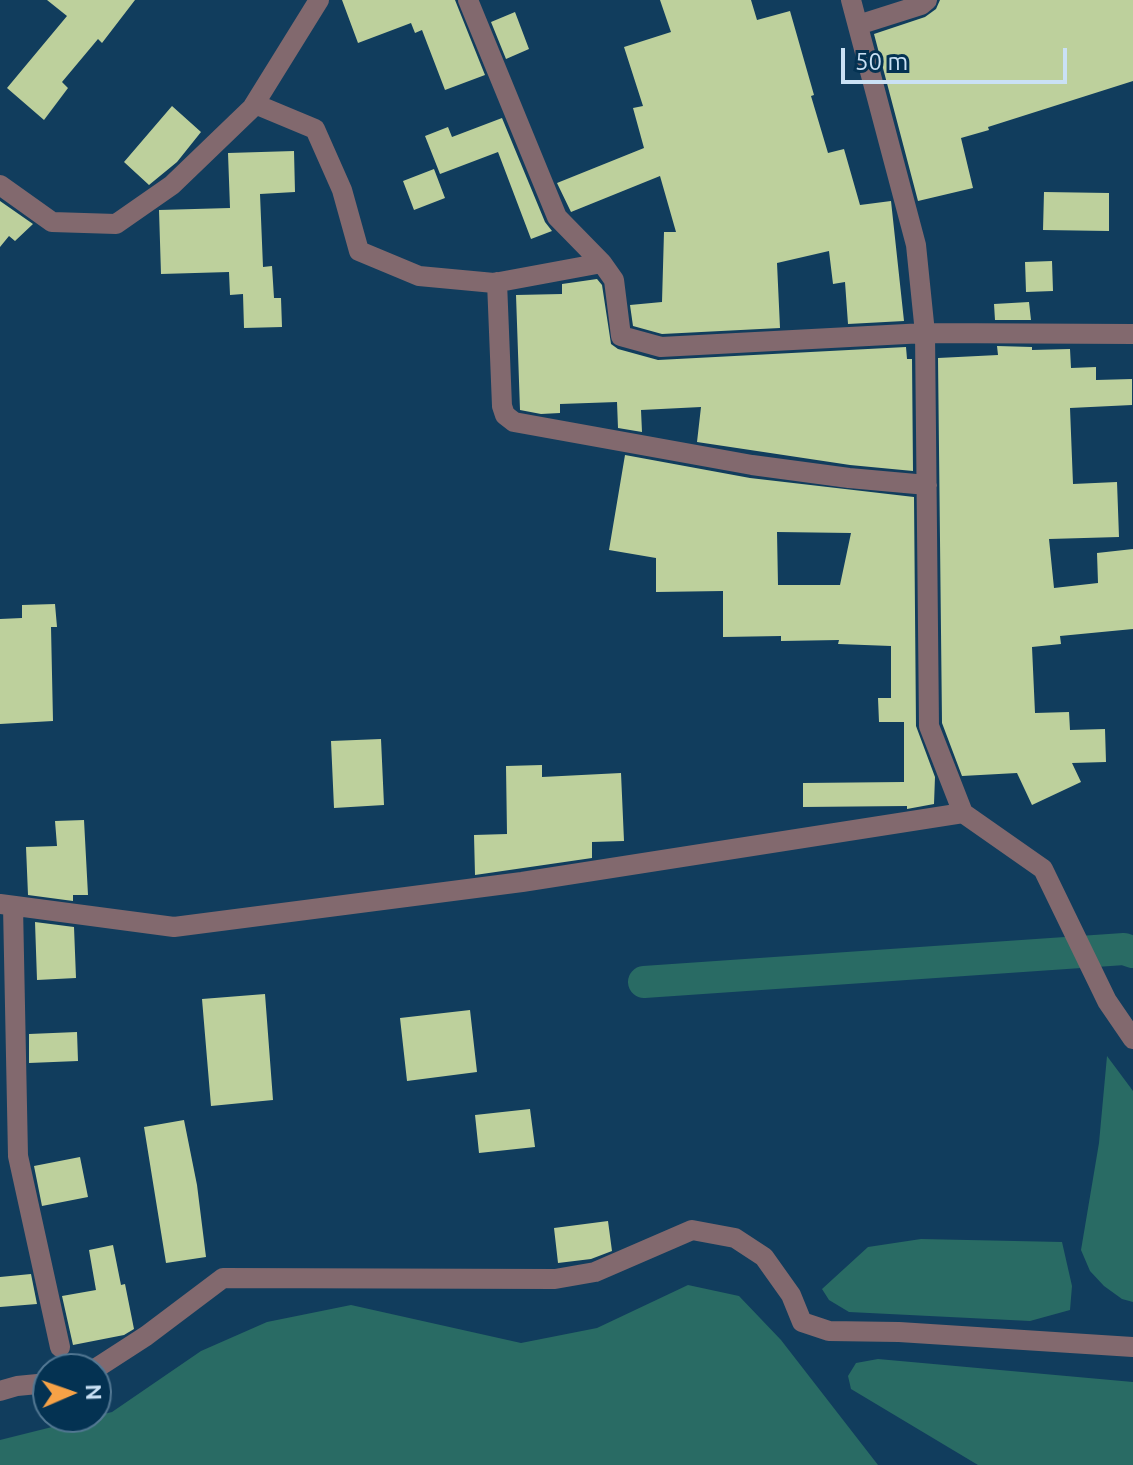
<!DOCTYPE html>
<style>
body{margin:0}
#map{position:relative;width:1133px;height:1465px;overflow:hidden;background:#113d5d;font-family:Ubuntu,sans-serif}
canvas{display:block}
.north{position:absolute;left:32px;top:1353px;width:80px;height:80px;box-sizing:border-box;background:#043252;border:2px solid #537893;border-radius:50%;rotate:88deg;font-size:22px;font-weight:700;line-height:32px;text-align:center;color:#cae1f5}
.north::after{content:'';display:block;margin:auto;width:28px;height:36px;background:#f6a247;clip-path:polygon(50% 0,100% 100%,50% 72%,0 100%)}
.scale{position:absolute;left:841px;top:48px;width:226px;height:36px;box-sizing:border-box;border:4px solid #cae1f5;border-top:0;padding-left:10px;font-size:24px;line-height:28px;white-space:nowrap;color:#cae1f5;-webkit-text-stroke:6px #043252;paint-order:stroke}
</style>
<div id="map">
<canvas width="1133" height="1465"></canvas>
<div class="north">N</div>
<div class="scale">50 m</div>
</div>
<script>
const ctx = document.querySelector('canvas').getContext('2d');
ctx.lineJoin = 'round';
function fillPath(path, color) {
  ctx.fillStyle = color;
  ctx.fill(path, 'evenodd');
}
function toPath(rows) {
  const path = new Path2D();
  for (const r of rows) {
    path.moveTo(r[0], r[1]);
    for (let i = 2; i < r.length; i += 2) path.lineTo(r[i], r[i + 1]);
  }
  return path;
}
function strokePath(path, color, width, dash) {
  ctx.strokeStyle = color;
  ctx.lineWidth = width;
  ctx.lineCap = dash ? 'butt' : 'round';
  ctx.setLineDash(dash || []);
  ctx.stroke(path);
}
const water = toPath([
 [1107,1056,1133,1091,1133,1302,1122,1299,1104,1286,1090,1271,1081,1250,1099,1143],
 [921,1239,1062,1242,1072,1286,1070,1310,1030,1321,849,1312,829,1300,822,1289,868,1247],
 [688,1285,739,1296,781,1340,878,1465,0,1465,0,1440,112,1412,201,1351,267,1322,351,1305,521,1343,597,1328],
 [878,1359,1133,1382,1133,1465,978,1465,851,1389,848,1376,856,1363]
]);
const canal = toPath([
 [644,982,1124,949,1133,952]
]);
const building = toPath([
 [47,0,135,0,102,43,98,39,62,82,68,88,44,120,7,88,67,16],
 [342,0,455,0,485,75,445,90,422,30,415,33,411,23,358,43],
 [660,0,751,0,757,20,790,11,814,95,811,96,828,153,844,149,860,205,891,201,904,321,848,324,845,282,833,284,829,251,777,263,780,328,662,334,633,326,630,305,662,302,664,232,676,232,660,176,571,212,557,183,644,148,633,108,643,106,624,47,671,32],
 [940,0,1133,0,1133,81,988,127,989,130,961,138,973,188,918,201,874,34,925,17,936,9],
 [515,12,529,49,506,59,491,22],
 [172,106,201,132,177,162,149,185,124,162],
 [502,118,545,222,552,231,531,239,498,152,440,174,425,136,448,127,452,137],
 [294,151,295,192,260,194,263,267,272,266,274,298,281,298,282,327,244,328,243,294,230,295,229,272,161,274,159,210,230,208,228,153],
 [434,169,445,198,414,210,403,181],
 [1044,192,1109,193,1109,231,1043,230],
 [0,201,33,224,15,241,9,236,0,247],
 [1052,261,1053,291,1026,292,1025,262],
 [597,279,602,285,611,344,618,349,658,360,906,347,907,359,912,359,913,471,850,465,697,442,701,407,641,410,642,432,618,428,617,402,560,404,560,413,541,414,520,410,516,295,562,294,562,284],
 [1029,302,1031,320,995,320,994,304],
 [997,346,1032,347,1032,350,1070,349,1071,368,1096,367,1096,380,1132,379,1132,405,1070,408,1073,484,1117,482,1119,537,1049,539,1054,588,1098,583,1097,553,1133,549,1133,629,1060,636,1061,644,1032,647,1035,713,1069,712,1070,730,1105,729,1106,762,1072,763,1081,782,1032,805,1017,773,962,776,942,723,938,358,998,355],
 [625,455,750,478,914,497,916,726,935,777,934,804,907,809,907,806,803,807,803,783,904,782,904,722,879,722,878,698,891,698,891,646,838,644,839,640,781,641,781,636,723,637,723,591,656,592,656,558,609,550],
 [777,532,851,533,840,585,778,585],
 [55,604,57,627,51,627,53,721,0,724,0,619,22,618,22,605],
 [381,739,384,805,334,808,331,741],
 [542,765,542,777,621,773,624,841,592,842,592,858,475,875,474,835,507,834,506,766],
 [84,820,88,895,73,895,73,901,28,895,26,847,57,846,55,821],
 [35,922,74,927,76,978,37,980],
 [265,994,273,1100,211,1106,202,999],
 [470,1010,477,1072,407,1081,400,1018],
 [77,1032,78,1061,29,1063,29,1034],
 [530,1109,535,1147,479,1153,475,1115],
 [184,1120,197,1185,206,1257,166,1263,144,1127],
 [80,1157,88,1197,42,1206,34,1166],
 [608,1221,612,1251,591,1259,558,1263,554,1228],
 [113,1245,121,1285,125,1284,134,1329,124,1335,73,1345,62,1296,96,1290,89,1250],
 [31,1274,37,1304,0,1307,0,1277]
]);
const minor = toPath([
 [468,0,557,217,602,263],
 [851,0,916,245,925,333,929,726,963,813,1043,869,1107,1001,1133,1039],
 [858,25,921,5,927,0],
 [255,104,315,129,342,190,359,251,419,276,494,283,602,263,614,280,621,336,661,347,925,333,1133,334],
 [0,185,52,222,116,224,172,185,252,108,319,0],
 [497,282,502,406,505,415,514,422,752,465,849,478,927,485],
 [0,904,174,927,522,882,963,813],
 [13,906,18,1156,60,1347],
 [95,1369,146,1336,223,1278,555,1279,595,1272,692,1230,735,1238,764,1257,791,1295,802,1322,829,1331,899,1332,1133,1347],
 [0,1391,17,1386,48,1383]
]);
fillPath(water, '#296b64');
strokePath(canal, '#296b64', 32);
fillPath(building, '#bdd09c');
strokePath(minor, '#82696e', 20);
</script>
